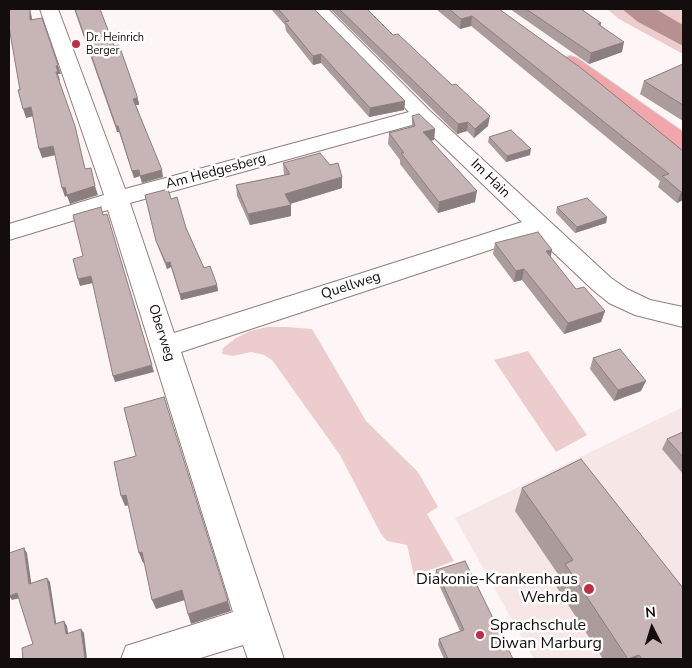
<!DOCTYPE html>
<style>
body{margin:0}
#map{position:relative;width:692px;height:668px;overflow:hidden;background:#fef6f6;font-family:"Nunito Sans",sans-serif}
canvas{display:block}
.frame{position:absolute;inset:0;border:10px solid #140d0e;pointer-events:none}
.north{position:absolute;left:627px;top:603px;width:50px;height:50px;-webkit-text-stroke:4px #fff;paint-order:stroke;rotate:355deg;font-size:14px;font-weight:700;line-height:20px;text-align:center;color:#140d0e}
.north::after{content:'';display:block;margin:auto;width:18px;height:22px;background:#140d0e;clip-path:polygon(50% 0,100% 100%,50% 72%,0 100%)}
</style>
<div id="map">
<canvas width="692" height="668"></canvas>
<div class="frame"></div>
<div class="north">N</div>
</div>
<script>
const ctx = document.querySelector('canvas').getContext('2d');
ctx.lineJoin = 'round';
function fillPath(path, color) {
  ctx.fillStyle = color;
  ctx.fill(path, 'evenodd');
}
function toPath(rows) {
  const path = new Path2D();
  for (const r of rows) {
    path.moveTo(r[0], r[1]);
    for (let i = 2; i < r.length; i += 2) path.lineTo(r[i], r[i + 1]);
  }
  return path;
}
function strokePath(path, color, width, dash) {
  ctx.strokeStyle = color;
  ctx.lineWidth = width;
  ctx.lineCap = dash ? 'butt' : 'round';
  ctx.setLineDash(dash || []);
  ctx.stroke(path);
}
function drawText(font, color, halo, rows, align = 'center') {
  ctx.font = font + ' "Nunito Sans",sans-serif';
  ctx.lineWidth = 5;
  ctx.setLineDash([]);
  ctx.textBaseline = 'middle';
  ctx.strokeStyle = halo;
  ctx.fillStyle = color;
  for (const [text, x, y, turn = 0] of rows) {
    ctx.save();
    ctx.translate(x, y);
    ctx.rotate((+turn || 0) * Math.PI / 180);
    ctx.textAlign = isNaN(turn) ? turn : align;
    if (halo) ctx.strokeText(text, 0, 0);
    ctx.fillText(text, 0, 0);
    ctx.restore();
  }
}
const built = toPath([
 [683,407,683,659,534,659,455,518]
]);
const green = toPath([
 [607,9,622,9,638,22,683,46,683,54,619,19],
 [656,9,683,9,683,25],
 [267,327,287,327,312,329,366,421,418,472,438,507,427,514,454,561,414,576,407,545,387,541,381,534,340,455,272,360,264,355,251,352,233,356,222,354,223,348,236,338,250,331],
 [528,351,587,435,556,452,494,360]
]);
const water = toPath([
 [622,9,656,9,683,25,683,46,638,22]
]);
const minor = toPath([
 [40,9,58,9,125,189,409,112,309,9,328,9,430,111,611,278,627,289,650,300,683,307,683,327,635,315,609,303,593,290,535,235,181,352,284,659,248,659,243,645,197,659,121,659,126,646,233,612,108,210,9,240,9,224,104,195,40,9],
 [419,123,522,222,174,333,130,203,419,123]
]);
const major = toPath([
 [570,56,577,58,683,132,683,149,675,147,563,66,560,62,563,58,570,56]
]);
const wall = toPath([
 [74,9,100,9,114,46,139,102,139,105,136,105,163,177,142,183,140,176,134,178,119,132,117,132],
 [271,9,314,9,405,101,404,110,369,117,321,63,313,65,286,31,285,25],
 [330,9,367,9,393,35,488,126,474,138,467,131,457,134],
 [436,9,499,9,683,151,683,200,677,203,658,187,660,181,471,26,460,29],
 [510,9,581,9,601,23,601,26,622,52,589,64],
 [683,64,683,121,640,94,644,81],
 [412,116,435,129,434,140,431,140,475,202,438,213,400,164,400,160,388,144,389,133,412,126],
 [489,137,530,155,506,162,488,142],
 [283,163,330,165,342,177,342,188,290,204,291,216,250,225,237,196,236,185,284,175],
 [145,195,171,199,186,228,204,268,217,285,218,291,181,300,171,267,167,269,158,247],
 [557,207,607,217,606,223,575,233,556,213],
 [495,243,550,257,576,289,605,311,601,322,564,334,522,280,514,282,493,254],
 [593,358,641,391,614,401,590,369],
 [683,432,683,474,662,449,667,439],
 [522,488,683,659,603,659,556,586,560,577,515,511],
 [436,570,513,659,444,659,438,645,439,639,460,631,435,576]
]);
const shadedWall = toPath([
 [30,9,32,18,33,28,30,20],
 [472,16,471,26,460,29,461,19],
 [624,42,622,52,589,64,591,53],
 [321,54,321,63,313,65,313,56],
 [58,65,61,74,58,74,60,80,58,81,56,72,56,66],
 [137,96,139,105,135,105,133,99],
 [405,101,404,110,369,117,370,108],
 [31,107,34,116,26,118,23,109],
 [490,116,488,126,474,138,475,129],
 [468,122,467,131,457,134,458,124],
 [116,126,118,126,119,132,117,132],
 [435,129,434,140,422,143,423,132],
 [53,146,56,155,42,158,39,149],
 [531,149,530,155,506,162,507,156],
 [139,170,140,176,134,178,132,171],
 [162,170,163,177,142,183,140,176],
 [342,177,342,188,286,205,285,194],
 [95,186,98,195,70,204,67,196,65,197,62,188],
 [477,191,475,202,438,213,439,202],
 [683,191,683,200,677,203,681,192],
 [291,205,291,216,250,225,248,214],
 [607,217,606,223,575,233,577,227],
 [552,250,550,260,546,251],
 [170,262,171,267,167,269,166,263],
 [524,269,522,280,514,282,516,271],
 [91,276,93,283,80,286,78,279],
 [217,285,218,291,181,300,180,294],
 [605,311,601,322,564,334,568,323],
 [152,365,154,372,115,382,113,376],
 [646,381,641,391,614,401,618,390],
 [126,495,130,505,125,506,121,496],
 [24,548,27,553,32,588,29,584],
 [142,552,146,562,143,563,139,553],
 [47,578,50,582,57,628,55,624],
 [182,590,185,600,156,609,152,600],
 [17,593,20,598,12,600,9,596],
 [228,601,231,611,191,624,188,614],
 [64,621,67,626,69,638,66,634],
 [81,629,84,633,87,659,82,659],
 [639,655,636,659,630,659]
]);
const building = toPath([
 [9,9,30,9,30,20,42,18,58,65,56,66,58,72,56,72,75,126,85,169,91,168,95,186,67,195,65,187,62,188,53,146,39,149,31,107,23,109,18,90,20,90,9,27,9,9],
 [75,9,100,9,114,46,119,45,137,96,137,98,133,99,162,170,140,176,139,170,132,171,118,126,116,126,75,9],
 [278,9,314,9,405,101,370,108,321,54,313,56,285,22,289,21,278,9],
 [339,9,367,9,393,35,398,34,452,85,456,84,490,116,475,129,468,122,458,124,339,9],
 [449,9,499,9,581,68,683,151,683,191,681,192,662,176,669,174,472,16,461,19,449,9],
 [526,9,581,9,601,23,598,24,624,42,591,53,526,9],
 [683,64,683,105,644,81,683,64],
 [419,114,435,129,423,132,477,191,439,202,401,153,404,153,389,133,415,126,412,116,419,114],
 [511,130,531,149,507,156,489,137,511,130],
 [320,153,330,165,338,163,342,177,285,194,291,205,248,214,236,185,290,174,283,163,320,153],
 [168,189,171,199,177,197,186,228,204,268,210,266,217,285,180,294,170,262,166,263,156,241,145,195,168,189],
 [587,198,607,217,577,227,557,207,587,198],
 [101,207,103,215,107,214,152,365,113,376,91,276,78,279,73,259,83,256,73,215,101,207],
 [538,232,552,250,546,251,576,289,584,287,605,311,568,323,524,269,516,271,495,243,538,232],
 [620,349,646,381,618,390,593,358,620,349],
 [164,397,228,601,188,614,182,590,152,600,142,552,139,553,126,495,121,496,114,462,136,456,124,408,164,397],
 [683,432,683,457,667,439,683,432],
 [581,459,683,588,683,659,642,659,639,655,628,659,565,564,573,560,522,488,581,459],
 [24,548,29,584,47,578,55,624,64,621,66,634,81,629,85,658,82,659,23,659,22,648,33,644,17,593,9,596,9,553,24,548],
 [465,561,513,659,448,659,439,639,464,630,436,570,465,561]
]);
const markers = [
 [76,44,5,"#bf2e46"],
 [589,589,6,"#bf2e46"],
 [480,635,5,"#bf2e46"]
];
const farPoinames = [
 ["Dr. Heinrich",86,38],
 ["Berger",86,51]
];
const streetNames = [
 ["Am Hedgesberg",216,172,-15],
 ["Im Hain",490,179,44],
 ["Quellweg",351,286,-18],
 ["Oberweg",161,333,72]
];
const nearPoinames = [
 ["Diakonie-Krankenhaus",578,580],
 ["Wehrda",578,598],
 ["Sprachschule",490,626,"left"],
 ["Diwan Marburg",490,644,"left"]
];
fillPath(built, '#f7e6e6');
fillPath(green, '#eccccc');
fillPath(water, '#b99091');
strokePath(minor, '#907e7e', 2);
strokePath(major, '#d5d3d4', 2);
fillPath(minor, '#fff');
fillPath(major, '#f1a6ac');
fillPath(wall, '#ab9b9b');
fillPath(shadedWall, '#8b7e7e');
fillPath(building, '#c7b4b4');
strokePath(building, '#8b7e7e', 1);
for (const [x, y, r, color] of markers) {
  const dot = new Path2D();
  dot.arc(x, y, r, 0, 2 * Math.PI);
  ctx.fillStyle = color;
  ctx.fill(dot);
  strokePath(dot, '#fff', 2);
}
drawText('11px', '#140d0e', '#fff', farPoinames, 'left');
drawText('14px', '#140d0e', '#fff', streetNames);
drawText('16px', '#140d0e', '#fff', nearPoinames, 'right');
</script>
